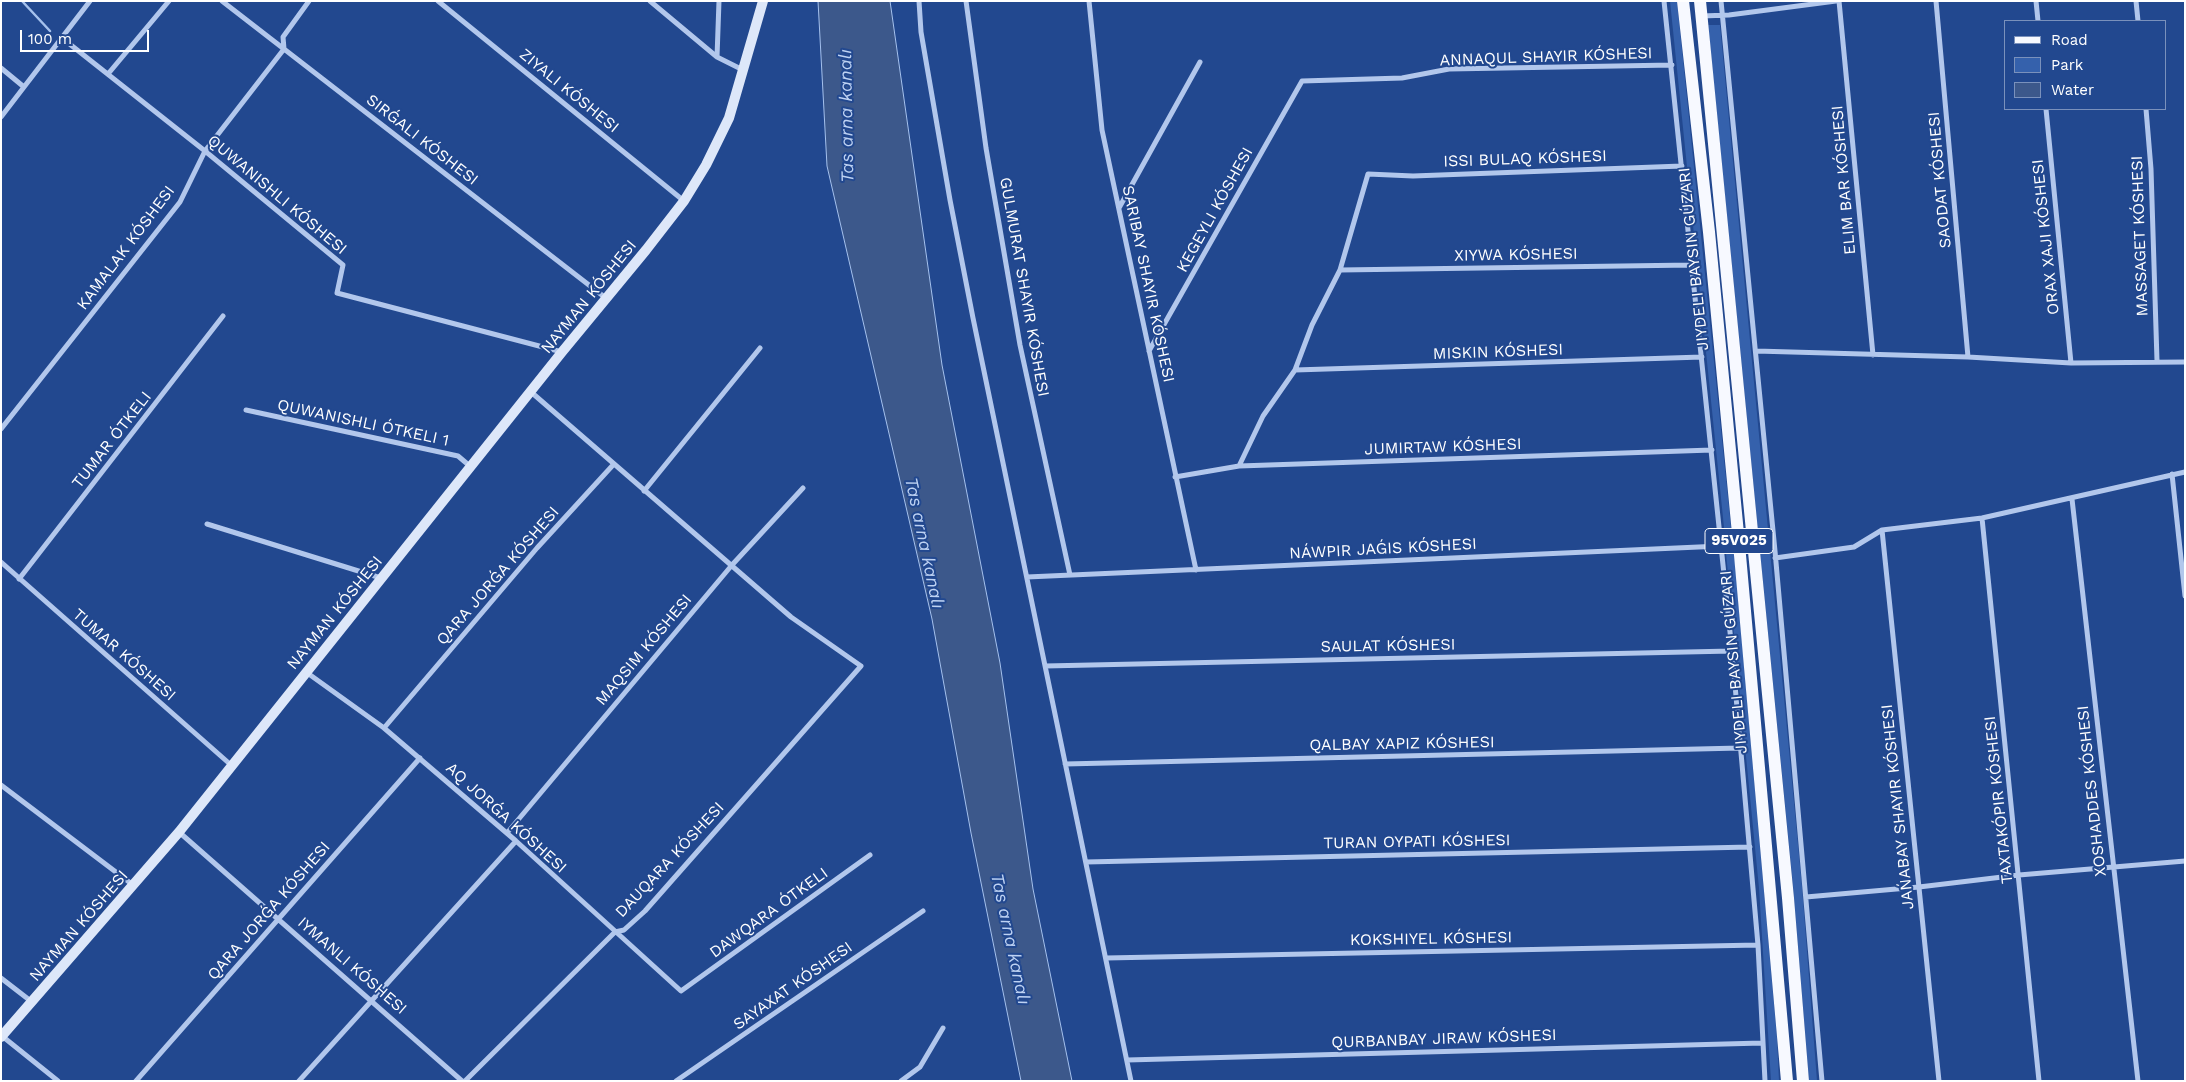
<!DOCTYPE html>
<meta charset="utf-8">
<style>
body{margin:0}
#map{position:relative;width:2186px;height:1082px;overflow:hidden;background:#22488f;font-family:"Work Sans",sans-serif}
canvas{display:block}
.frame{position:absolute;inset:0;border:2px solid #fff;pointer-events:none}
.legend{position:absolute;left:2004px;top:20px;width:162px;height:90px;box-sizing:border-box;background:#22488f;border:1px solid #7a91bc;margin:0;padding:6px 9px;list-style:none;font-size:15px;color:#fff}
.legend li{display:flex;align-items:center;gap:10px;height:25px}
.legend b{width:25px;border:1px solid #7a91bc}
.scale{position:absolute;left:20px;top:30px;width:129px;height:22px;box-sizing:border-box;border:2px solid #fff;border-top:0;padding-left:6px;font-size:15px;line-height:18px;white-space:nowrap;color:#fff;-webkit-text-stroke:4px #22488f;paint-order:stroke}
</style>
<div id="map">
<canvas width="2186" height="1082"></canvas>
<div class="frame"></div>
<ul class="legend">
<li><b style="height:6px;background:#f7f9ff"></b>Road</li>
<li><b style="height:14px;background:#3561ac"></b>Park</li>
<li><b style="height:14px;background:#3c588b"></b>Water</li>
</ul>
<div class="scale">100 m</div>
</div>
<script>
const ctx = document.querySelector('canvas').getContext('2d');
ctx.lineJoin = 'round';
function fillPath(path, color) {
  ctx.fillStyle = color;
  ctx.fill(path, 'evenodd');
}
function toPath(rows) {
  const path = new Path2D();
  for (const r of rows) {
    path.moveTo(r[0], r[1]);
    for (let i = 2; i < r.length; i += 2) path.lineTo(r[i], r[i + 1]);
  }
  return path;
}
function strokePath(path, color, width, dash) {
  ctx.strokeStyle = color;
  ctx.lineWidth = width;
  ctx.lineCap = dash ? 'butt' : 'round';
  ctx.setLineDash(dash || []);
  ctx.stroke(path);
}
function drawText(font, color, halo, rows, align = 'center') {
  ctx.font = font + ' "Work Sans",sans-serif';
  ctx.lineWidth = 4;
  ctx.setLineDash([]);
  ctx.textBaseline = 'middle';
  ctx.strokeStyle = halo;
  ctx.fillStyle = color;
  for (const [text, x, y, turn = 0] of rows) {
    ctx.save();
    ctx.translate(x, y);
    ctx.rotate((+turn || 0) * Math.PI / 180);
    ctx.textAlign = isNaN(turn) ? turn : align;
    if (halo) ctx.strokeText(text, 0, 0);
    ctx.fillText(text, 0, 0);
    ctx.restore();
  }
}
const green = toPath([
 [1670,1,1677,1,1732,537,1725,537],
 [1708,25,1720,25,1802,887,1817,1081,1809,1081,1793,886],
 [1734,552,1777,1038,1779,1081,1771,1081,1759,888,1726,553]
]);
const water = toPath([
 [818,1,890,1,942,365,1000,663,1033,889,1072,1081,1021,1081,971,833,932,619,827,166,818,1]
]);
const stream = toPath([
 [22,1,50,31]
]);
const minor = toPath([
 [222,1,607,299],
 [438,1,684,201],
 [650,1,717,57,743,70],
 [919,1,921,32,950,200,973,318,1131,1081],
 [966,1,986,148,1020,345,1070,575],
 [1089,1,1102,130,1196,570],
 [1664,1,1732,651,1758,945,1765,1081],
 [1721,1,1775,551,1822,1081],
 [1839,1,1873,355],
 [1936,1,1968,357],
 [2036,1,2038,21],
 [2136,1,2138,21],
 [1702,16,1729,15,1836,1],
 [62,38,205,151,343,265,337,293,562,352],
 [717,57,719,1],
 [1,68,24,87],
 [108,74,169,1],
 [2046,109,2071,363],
 [2146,109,2151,169,2157,361],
 [1,117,90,1],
 [1119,208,1200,62],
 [1340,270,1692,265],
 [1149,351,1302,81,1402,78,1449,69,1672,65],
 [1756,351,1968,357,2071,363,2185,362],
 [1295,370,1702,357],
 [246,410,458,456,471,467],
 [1,429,180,202,205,151,284,49,283,37,309,1],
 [1239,466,1263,416,1295,370,1312,325,1340,270,1368,174,1413,176,1682,166],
 [2172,474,2185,596],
 [1175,477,1239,466,1712,450],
 [644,491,760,348],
 [2072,499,2138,1081],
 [1982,518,2039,1081],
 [207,524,381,578],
 [1882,530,1939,1081],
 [1775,558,1854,547,1882,530,1982,518,2185,472],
 [1,562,231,765],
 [1027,577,1721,546,1739,544],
 [19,579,223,316],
 [1045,666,1732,651],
 [306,672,384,728,516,841,681,991,870,855],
 [384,728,537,548,613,465],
 [1065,764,1740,748],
 [1,785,133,885],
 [179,832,462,1081],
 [507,833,732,565,803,488],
 [1086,862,1750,847],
 [1806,897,1919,887,2019,875,2185,861],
 [1106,958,1758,945],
 [1,978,32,1002],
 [2,1036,58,1081],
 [1127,1060,1762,1043],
 [136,1081,420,758],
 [299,1081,516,841],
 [465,1081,615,932,624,930,645,911,861,666,791,617,531,392],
 [676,1081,923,911],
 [901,1081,920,1067,943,1028]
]);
const secondary = toPath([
 [1,1037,179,832,562,352,646,250,684,201,706,165,729,118,763,1]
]);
const primary = toPath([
 [1683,1,1709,232,1739,544,1787,1081],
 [1700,1,1788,898,1803,1081]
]);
const shields = [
 [1739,541,68]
];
const shieldNames = [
 ["95V025",1739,541]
];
const streetNames = [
 ["ANNAQUL SHAYIR KÓSHESI",1546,57,-2],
 ["ZIYALI KÓSHESI",569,91,39],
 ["SIRǴALI KÓSHESI",422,140,38],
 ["ISSI BULAQ KÓSHESI",1525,159,-2],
 ["ELIM BAR KÓSHESI",1844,180,-95],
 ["SAODAT KÓSHESI",1940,180,-95],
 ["QUWANISHLI KÓSHESI",277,195,40],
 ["KEGEYLI KÓSHESI",1215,210,-61],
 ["MASSAGET KÓSHESI",2140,236,-92],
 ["ORAX XAJI KÓSHESI",2046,237,-96],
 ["KAMALAK KÓSHESI",126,248,-53],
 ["XIYWA KÓSHESI",1516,255,-1],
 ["JIYDELI BAYSIN GÚZARI",1694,259,-96],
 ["SARIBAY SHAYIR KÓSHESI",1148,284,78],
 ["GULMURAT SHAYIR KÓSHESI",1024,287,80],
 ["NAYMAN KÓSHESI",589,297,-51],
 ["MISKIN KÓSHESI",1498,352,-2],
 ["QUWANISHLI ÓTKELI 1",363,423,12],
 ["TUMAR ÓTKELI",112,440,-52],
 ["JUMIRTAW KÓSHESI",1443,447,-2],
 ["NÁWPIR JAǴIS KÓSHESI",1383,549,-3],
 ["QARA JORǴA KÓSHESI",498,576,-49],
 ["NAYMAN KÓSHESI",335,613,-51],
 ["SAULAT KÓSHESI",1388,646,-1],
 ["MAQSIM KÓSHESI",644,650,-50],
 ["TUMAR KÓSHESI",124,655,41],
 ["JIYDELI BAYSIN GÚZARI",1734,662,-95],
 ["QALBAY XAPIZ KÓSHESI",1402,744,-1],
 ["XOSHADDES KÓSHESI",2092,791,-96],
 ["TAXTAKÓPIR KÓSHESI",1999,800,-96],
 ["JAŃABAY SHAYIR KÓSHESI",1898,807,-96],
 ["AQ JORǴA KÓSHESI",506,818,42],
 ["TURAN OYPATI KÓSHESI",1417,842,-1],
 ["DAUQARA KÓSHESI",670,860,-47],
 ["QARA JORǴA KÓSHESI",269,911,-49],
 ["DAWQARA ÓTKELI",769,913,-36],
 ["NAYMAN KÓSHESI",79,926,-49],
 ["KOKSHIYEL KÓSHESI",1431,939,-1],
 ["IYMANLI KÓSHESI",352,966,41],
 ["SAYAXAT KÓSHESI",793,986,-35],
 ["QURBANBAY JIRAW KÓSHESI",1444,1039,-2]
];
const waterNames = [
 ["Tas arna kanalı",847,116,-91],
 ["Tas arna kanalı",924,543,78],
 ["Tas arna kanalı",1010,939,78]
];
fillPath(green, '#3561ac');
fillPath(water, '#3c588b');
strokePath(water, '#a5c1ed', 1);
strokePath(stream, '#a5c1ed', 2.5);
strokePath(minor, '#b2c7ec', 5);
strokePath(secondary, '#dde7f9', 10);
strokePath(primary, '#f7f9ff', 12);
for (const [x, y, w] of shields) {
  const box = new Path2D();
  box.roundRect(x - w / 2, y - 12.5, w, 25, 4);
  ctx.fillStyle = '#22488f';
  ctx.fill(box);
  strokePath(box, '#fff', 1);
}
drawText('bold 15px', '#fff', null, shieldNames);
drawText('16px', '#fff', '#22488f', streetNames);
drawText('italic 18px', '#bed2f3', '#22488f', waterNames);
</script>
